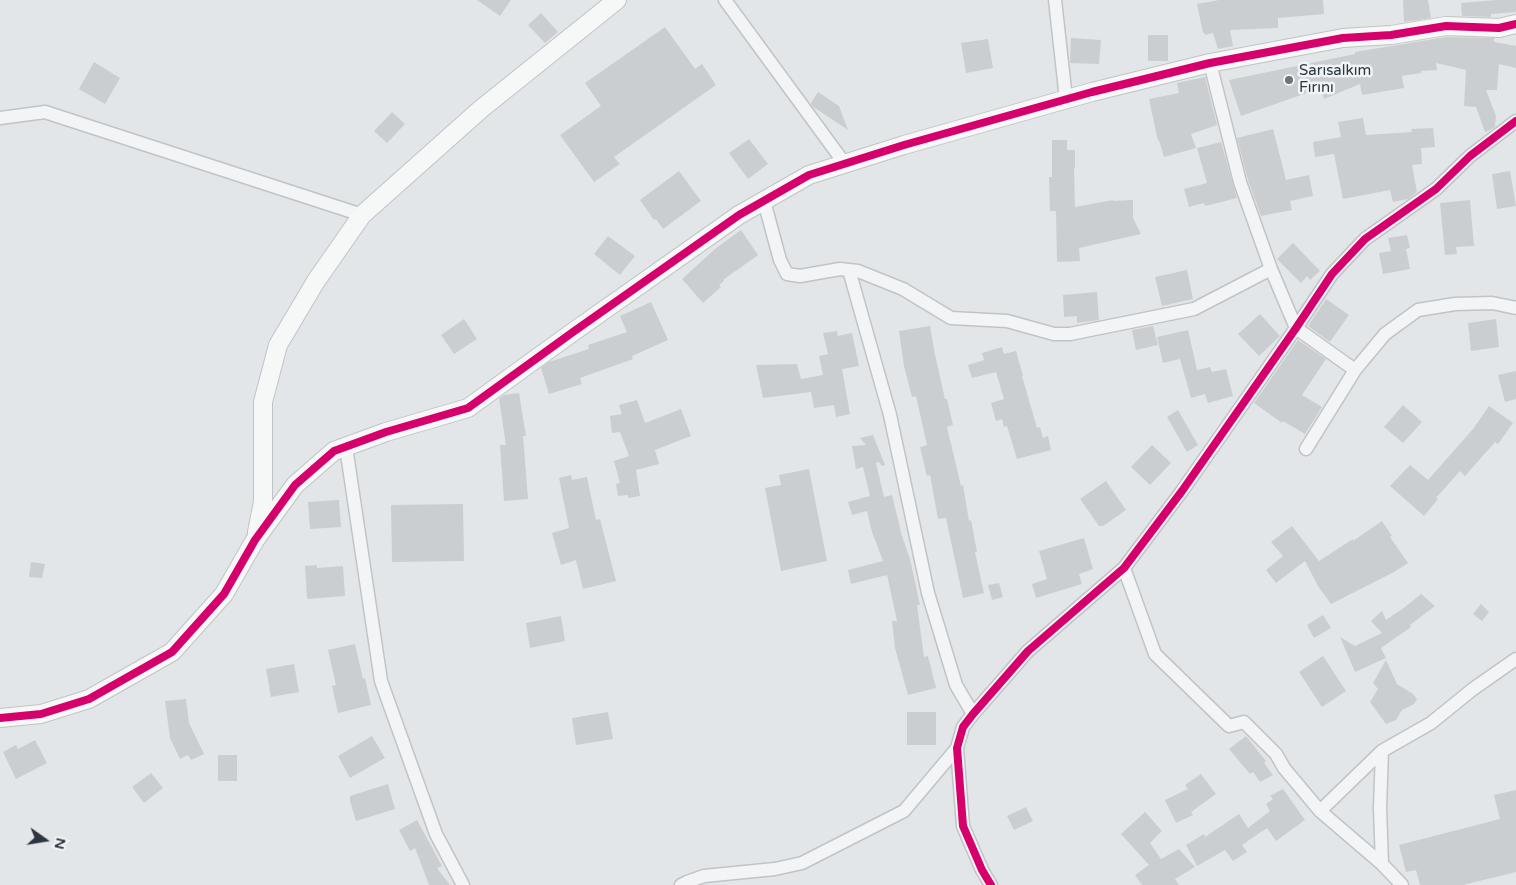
<!DOCTYPE html>
<meta charset="utf-8">
<style>
body{margin:0}
#map{position:relative;width:1516px;height:885px;overflow:hidden;background:#e3e6e8;font-family:"Varela Round",sans-serif}
canvas{display:block}
.north{position:absolute;left:20px;top:815px;width:50px;height:50px;-webkit-text-stroke:4px #f1f5f7;paint-order:stroke;rotate:103deg;font-size:14px;font-weight:700;line-height:20px;text-align:center;color:#2b3640}
.north::after{content:'';display:block;margin:auto;width:18px;height:22px;background:#2b3640;clip-path:polygon(50% 0,100% 100%,50% 72%,0 100%)}
</style>
<div id="map">
<canvas width="1516" height="885"></canvas>
<div class="north">N</div>
</div>
<script>
const ctx = document.querySelector('canvas').getContext('2d');
ctx.lineJoin = 'round';
function fillPath(path, color) {
  ctx.fillStyle = color;
  ctx.fill(path, 'evenodd');
}
function toPath(rows) {
  const path = new Path2D();
  for (const r of rows) {
    path.moveTo(r[0], r[1]);
    for (let i = 2; i < r.length; i += 2) path.lineTo(r[i], r[i + 1]);
  }
  return path;
}
function strokePath(path, color, width, dash) {
  ctx.strokeStyle = color;
  ctx.lineWidth = width;
  ctx.lineCap = dash ? 'butt' : 'round';
  ctx.setLineDash(dash || []);
  ctx.stroke(path);
}
function drawText(font, color, halo, rows, align = 'center') {
  ctx.font = font + ' "Varela Round",sans-serif';
  ctx.lineWidth = 5;
  ctx.setLineDash([]);
  ctx.textBaseline = 'middle';
  ctx.strokeStyle = halo;
  ctx.fillStyle = color;
  for (const [text, x, y, turn = 0] of rows) {
    ctx.save();
    ctx.translate(x, y);
    ctx.rotate((+turn || 0) * Math.PI / 180);
    ctx.textAlign = isNaN(turn) ? turn : align;
    if (halo) ctx.strokeText(text, 0, 0);
    ctx.fillText(text, 0, 0);
    ctx.restore();
  }
}
const building = toPath([
 [477,0,511,0,500,16],
 [1219,0,1323,0,1324,14,1278,18,1278,28,1230,30,1233,46,1218,49,1213,33,1205,35,1205,33,1203,33,1197,4],
 [1403,0,1428,0,1431,18,1404,22],
 [1496,0,1516,0,1516,12,1491,14,1491,17,1462,16,1461,3],
 [541,13,558,32,545,43,528,25],
 [665,27,695,69,702,64,716,85,614,157,620,164,594,182,560,135,601,106,585,83],
 [1148,35,1168,35,1168,61,1148,61],
 [1446,37,1494,38,1494,42,1516,46,1516,68,1499,64,1497,90,1486,90,1496,116,1495,127,1490,130,1485,132,1476,107,1464,106,1466,70,1436,63,1437,70,1421,71,1421,73,1402,76,1404,88,1362,95,1360,84,1324,99,1321,88,1241,116,1229,80,1355,54,1355,52],
 [1071,38,1101,40,1099,64,1070,63],
 [988,39,993,68,966,73,961,43],
 [94,62,120,78,105,104,79,89],
 [1205,77,1217,125,1191,134,1196,148,1164,157,1159,140,1158,141,1149,99,1179,93,1177,83],
 [818,92,839,106,848,130,812,106,811,103],
 [392,112,405,124,387,143,374,131],
 [1363,118,1366,135,1412,132,1411,129,1433,128,1435,147,1421,148,1422,164,1412,165,1417,192,1408,199,1393,202,1390,190,1343,199,1334,154,1315,157,1313,142,1341,137,1338,122],
 [1273,129,1286,180,1309,175,1313,196,1290,201,1292,210,1261,216,1248,180,1237,138],
 [749,139,768,164,748,179,729,153],
 [1052,140,1067,140,1067,150,1075,150,1075,168,1074,168,1075,207,1113,200,1113,201,1133,200,1133,218,1141,234,1079,248,1080,261,1057,262,1056,211,1050,211,1049,177,1052,177],
 [1221,142,1237,198,1205,206,1204,203,1189,207,1184,189,1207,183,1197,148],
 [679,171,701,201,663,229,656,219,654,220,640,200],
 [1510,171,1516,206,1497,209,1492,174],
 [1470,200,1474,246,1456,247,1457,254,1445,255,1440,203],
 [741,230,758,255,723,280,724,281,719,285,721,287,703,303,682,279,715,249],
 [1407,235,1410,248,1406,249,1410,269,1383,274,1379,253,1391,251,1388,238],
 [608,236,635,256,620,275,594,254],
 [1293,243,1320,271,1310,280,1307,276,1301,283,1277,259],
 [1187,270,1193,299,1162,306,1155,277],
 [1097,292,1099,320,1077,323,1077,316,1064,317,1063,295],
 [1326,299,1349,315,1330,342,1308,326],
 [651,302,668,340,632,356,633,359,580,378,582,384,549,394,541,368,549,362,589,349,588,345,627,332,620,316],
 [1260,314,1280,336,1259,356,1238,334],
 [464,319,477,339,454,354,441,335],
 [1496,319,1499,347,1471,351,1468,323],
 [930,326,935,355,945,399,947,399,953,425,947,427,961,486,963,485,969,521,971,520,977,552,975,552,984,593,963,598,946,518,938,519,930,475,927,476,920,447,927,445,916,396,912,397,904,366,899,331],
 [1153,326,1158,345,1136,350,1132,330],
 [1188,330,1197,370,1210,367,1212,372,1226,369,1233,396,1208,403,1205,394,1191,398,1180,359,1163,363,1157,337],
 [837,331,838,336,852,333,859,366,842,369,850,414,836,417,834,405,814,408,811,392,763,398,756,365,797,364,801,379,823,375,819,356,828,354,823,333],
 [1298,340,1326,359,1302,395,1322,407,1305,434,1283,421,1282,423,1254,403],
 [1002,347,1004,354,1016,351,1023,376,1022,376,1037,428,1040,427,1043,438,1048,436,1051,450,1017,459,1007,426,1004,427,1002,419,996,421,991,403,1004,399,996,372,972,378,968,365,984,360,982,353],
 [1516,371,1516,399,1505,402,1498,375],
 [519,393,526,436,523,436,528,499,504,501,500,445,506,445,499,399,504,395],
 [637,400,645,423,681,409,691,436,655,450,659,464,636,470,640,496,628,498,628,495,618,496,616,484,620,483,614,461,629,456,620,432,612,433,610,416,622,414,619,405],
 [1403,405,1422,422,1403,443,1384,427],
 [1489,406,1513,423,1498,444,1495,442,1465,476,1460,471,1436,498,1438,499,1424,516,1390,486,1410,465,1428,480,1473,429],
 [1178,410,1198,445,1187,452,1167,417],
 [873,435,885,465,882,466,879,462,876,463,884,497,892,495,902,536,910,559,920,605,917,605,924,657,928,656,936,688,908,695,895,648,892,621,897,621,887,575,851,584,848,570,883,561,872,532,867,511,852,515,848,502,870,496,863,467,856,469,852,446,866,445,860,438],
 [1152,445,1171,463,1150,485,1131,467],
 [809,469,827,561,781,571,765,488,781,485,779,475],
 [571,475,572,480,587,477,596,520,600,519,616,581,583,589,576,560,561,565,552,533,569,528,559,478],
 [1106,481,1126,510,1103,526,1099,526,1080,499],
 [339,500,341,527,310,529,308,502],
 [463,504,464,561,392,562,391,505],
 [1382,521,1392,536,1390,537,1408,563,1394,572,1331,604,1318,586,1305,561,1276,583,1266,570,1283,556,1271,542,1292,526,1319,561,1353,539,1353,541],
 [1084,538,1093,569,1079,574,1082,584,1036,598,1032,584,1047,579,1039,551],
 [31,562,45,564,42,578,29,577],
 [317,565,317,568,343,566,345,596,307,599,305,566],
 [999,583,1003,597,992,600,988,585],
 [1421,594,1435,606,1410,625,1411,627,1381,648,1386,658,1355,672,1340,637,1355,646,1382,633,1371,621,1382,611,1386,620,1405,607],
 [1481,604,1489,612,1482,621,1473,614],
 [1323,615,1331,628,1314,638,1307,625],
 [561,616,565,641,530,648,526,623],
 [355,644,363,679,365,678,371,705,338,713,332,686,336,685,328,650],
 [1323,656,1346,691,1322,707,1299,672],
 [1386,660,1397,684,1413,694,1417,699,1414,704,1402,710,1396,720,1386,724,1370,702,1378,689,1373,683],
 [294,664,299,692,271,697,266,669],
 [186,699,189,723,204,754,191,760,188,755,180,759,170,738,165,701],
 [608,712,613,739,576,745,572,718],
 [907,712,936,712,936,745,907,745],
 [372,736,385,758,350,778,338,756],
 [1246,736,1266,761,1264,763,1273,775,1260,782,1253,772,1250,774,1229,749],
 [35,740,47,763,16,779,3,752,16,745,18,749],
 [218,755,237,755,237,781,218,781],
 [151,773,163,788,144,803,132,787],
 [1201,774,1216,794,1191,812,1193,815,1176,823,1165,800,1188,789,1185,785],
 [388,784,395,809,356,821,350,801,350,796],
 [1283,789,1305,820,1276,841,1267,828,1242,845,1247,852,1233,861,1225,850,1197,866,1186,845,1204,834,1205,837,1239,814,1248,828,1270,811,1266,804,1273,799,1270,796],
 [1516,790,1516,872,1463,885,1420,885,1416,870,1406,872,1399,845,1500,819,1494,795],
 [1026,807,1033,821,1014,830,1007,816],
 [1145,812,1162,831,1150,843,1161,859,1179,849,1195,867,1175,879,1179,885,1142,885,1135,875,1149,865,1121,834],
 [417,820,442,866,437,868,450,885,429,885,415,848,410,851,399,830]
]);
const street = toPath([
 [725,0,845,164],
 [1055,0,1066,99],
 [1210,63,1240,182,1271,269,1296,328,1355,370],
 [0,118,45,112,362,215],
 [764,201,780,260,787,274,800,276,840,269,858,271,903,289,951,318,1007,321,1054,334,1070,334,1194,309,1271,269],
 [849,270,890,415,928,593,956,685,973,714],
 [346,447,381,681,436,834,463,885],
 [1306,449,1355,370,1385,334,1418,310,1455,304,1492,303,1516,308],
 [1124,568,1155,654,1229,726,1244,722,1276,754,1284,768,1320,811,1382,864,1402,885],
 [1320,811,1382,751,1431,723,1473,689,1516,659],
 [1382,864,1380,808,1382,751],
 [681,885,687,882,704,876,775,869,802,863,904,811,957,748],
 [991,885,982,870,963,826,957,748,963,727,973,714,1028,651,1124,568,1182,491,1296,328,1332,274,1365,239,1436,189,1470,156,1516,121]
]);
const secondary = toPath([
 [257,532,263,502,263,402,278,345,316,281,362,215,481,109,617,0],
 [0,718,41,714,89,699,172,652,224,594,255,540,295,485,334,451,386,432,468,408,573,332,739,215,809,175,904,145,1092,92,1210,63,1343,38,1391,35,1446,26,1499,28,1516,24]
]);
const cycleway = toPath([
 [0,718,41,714,89,699,172,652,224,594,255,540,295,485,334,451,386,432,468,408,573,332,739,215,809,175,904,145,1092,92,1210,63,1343,38,1391,35,1446,26,1499,28,1516,24],
 [991,885,982,870,963,826,957,748,963,727,973,714,1028,651,1124,568,1182,491,1296,328,1332,274,1365,239,1436,189,1470,156,1516,121]
]);
const markers = [
 [1289,80,5,"#6b747b"]
];
const poiNames = [
 ["Sarısalkım",1299,71],
 ["Fırını",1299,88]
];
fillPath(building, '#cbced0');
strokePath(street, '#c1c4c6', 15);
strokePath(secondary, '#c1c4c6', 20);
strokePath(street, '#f2f4f5', 12);
strokePath(secondary, '#f6f7f7', 18);
strokePath(cycleway, '#d6006c', 8);
for (const [x, y, r, color] of markers) {
  const dot = new Path2D();
  dot.arc(x, y, r, 0, 2 * Math.PI);
  ctx.fillStyle = color;
  ctx.fill(dot);
  strokePath(dot, '#f1f5f7', 2);
}
drawText('15px', '#2b3640', '#f1f5f7', poiNames, 'left');
</script>
